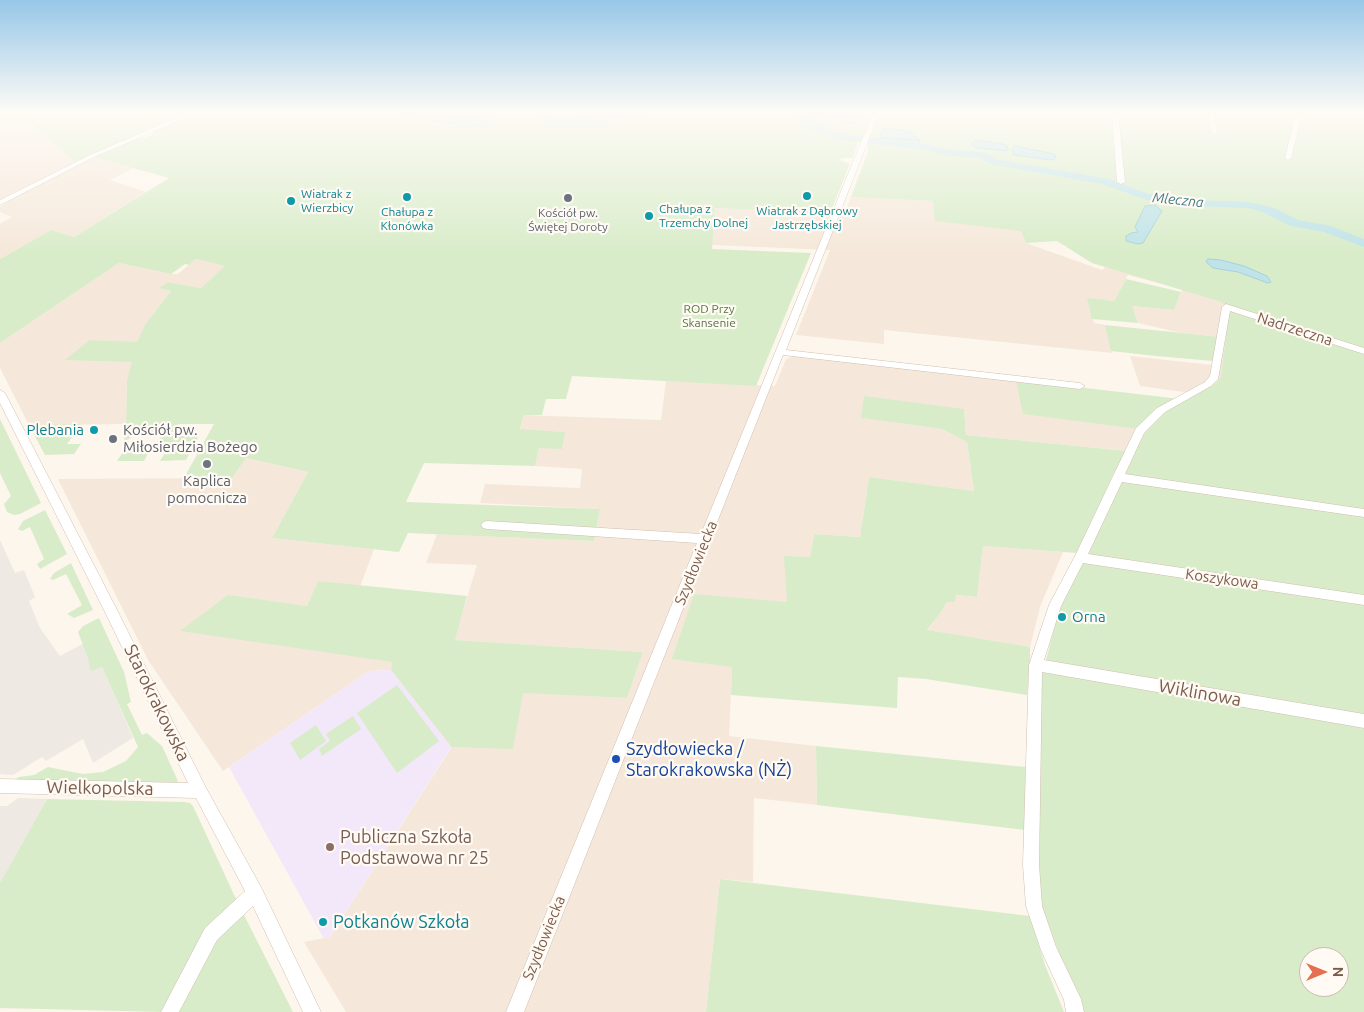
<!DOCTYPE html>
<meta charset="utf-8">
<style>
body{margin:0}
#map{position:relative;width:1364px;height:1012px;overflow:hidden;background:#fdf6ec;font-family:Ubuntu,sans-serif}
canvas{display:block}
.north{position:absolute;left:1299px;top:947px;width:50px;height:50px;box-sizing:border-box;background:#fffaf3;border:1px solid #cabbb1;border-radius:50%;rotate:90deg;font-size:14px;font-weight:700;line-height:20px;text-align:center;color:#7a5c4d}
.north::after{content:'';display:block;margin:auto;width:18px;height:22px;background:#e76f51;clip-path:polygon(50% 0,100% 100%,50% 72%,0 100%)}
</style>
<div id="map">
<canvas width="1364" height="1012"></canvas>
<div class="north">N</div>
</div>
<script>
const ctx = document.querySelector('canvas').getContext('2d');
ctx.lineJoin = 'round';
function fillPath(path, color) {
  ctx.fillStyle = color;
  ctx.fill(path, 'evenodd');
}
function toPath(rows) {
  const path = new Path2D();
  for (const r of rows) {
    path.moveTo(r[0], r[1]);
    for (let i = 2; i < r.length; i += 2) path.lineTo(r[i], r[i + 1]);
  }
  return path;
}
function strokePath(path, color, width, dash) {
  ctx.strokeStyle = color;
  ctx.lineWidth = width;
  ctx.lineCap = dash ? 'butt' : 'round';
  ctx.setLineDash(dash || []);
  ctx.stroke(path);
}
function drawText(font, color, halo, rows, align = 'center') {
  ctx.font = font + ' Ubuntu,sans-serif';
  ctx.lineWidth = 4.5;
  ctx.setLineDash([]);
  ctx.textBaseline = 'middle';
  ctx.strokeStyle = halo;
  ctx.fillStyle = color;
  for (const [text, x, y, turn = 0] of rows) {
    ctx.save();
    ctx.translate(x, y);
    ctx.rotate((+turn || 0) * Math.PI / 180);
    ctx.textAlign = isNaN(turn) ? turn : align;
    if (halo) ctx.strokeText(text, 0, 0);
    ctx.fillText(text, 0, 0);
    ctx.restore();
  }
}
const residential = toPath([
 [0,113,20,113,78,165,94,157,134,168,110,180,146,192,74,237,51,230,0,259,0,224,12,217,0,212,0,207,8,202,0,200],
 [851,197,934,201,1021,231,1026,243,1102,270,1105,267,1225,272,1228,309,1224,354,1302,378,1146,430,1136,453,1127,451,966,435,964,409,862,418,942,429,967,442,974,491,869,477,860,537,814,534,810,557,787,602,732,667,729,736,816,746,817,805,754,798,753,882,720,879,706,1012,346,1012,304,942,330,937,451,748,403,686,627,698,643,652,454,640,477,565,426,563,437,534,594,541,600,509,480,503,485,484,580,488,582,469,535,466,539,448,565,432,520,430,524,415,661,420,666,381,775,386,786,359,794,356,1016,380,1121,426,1146,430,1198,394,1140,386,1130,356,1212,365,1219,337,1181,333,1138,323,1131,306,1174,310,1182,289,1128,275,1114,301,1088,299,1094,323,1105,325,1112,353,884,330,884,344,796,335,830,250,712,245,715,208,845,213],
 [196,259,226,266,201,288,168,282,160,288,171,291,146,323,127,380,126,424,29,425,0,368,0,343,119,263,171,274,178,274],
 [246,458,308,472,272,538,374,549,360,587,318,581,307,606,228,596,392,662,391,670,369,671,223,771,148,660,58,479,220,478,226,487],
 [983,546,1063,552,1040,607,1030,647,927,631,939,615,947,602,955,595,977,597]
]);
const industrial = toPath([
 [0,540,15,573,24,570,35,597,29,601,40,628,60,656,90,640,119,705,133,738,93,763,83,739,46,761,42,757,13,775,0,774],
 [18,798,47,799,0,883,0,806,7,806]
]);
const education = toPath([
 [391,670,451,747,330,937,324,939,229,767,369,671]
]);
const green = toPath([
 [20,113,177,113,181,116,75,162],
 [201,113,1364,114,1364,1012,1081,1012,1039,900,1040,683,1059,610,1146,430,1164,412,1216,383,1221,377,1229,309,1222,302,1092,263,1057,241,1026,243,1021,231,935,221,933,201,851,197,868,151,867,142,858,141,853,158,842,158,840,160,850,164,826,223,822,219,824,213,715,208,712,249,811,253,756,386,572,376,566,399,546,399,542,415,524,415,520,429,565,432,562,449,539,448,535,466,424,463,406,502,600,509,594,541,408,533,399,552,272,538,308,472,246,458,226,487,219,478,184,478,214,424,179,424,174,432,138,432,126,441,123,441,133,424,126,424,127,380,132,362,65,360,90,340,137,342,146,323,171,291,159,288,168,282,201,288,225,266,196,259,189,265,185,264,171,274,119,263,0,343,0,259,51,230,74,237,169,178,94,157,138,138,145,138,152,135,155,130],
 [1309,957,1339,957,1339,987,1309,987],
 [1126,279,1181,292,1174,310,1132,306,1138,323,1092,319,1087,298,1114,301],
 [1105,325,1220,337,1213,361,1156,356,1111,351],
 [1016,380,1172,398,1175,399,1139,429,1023,414],
 [864,396,964,409,966,435,1127,451,1114,473,1077,553,983,546,977,597,956,595,955,602,947,602,939,615,927,630,1030,647,1030,665,1027,695,926,679,898,677,897,708,731,695,732,667,672,659,694,594,787,602,784,556,810,557,814,534,860,537,869,477,974,491,967,442,942,429,861,418],
 [0,419,41,503,20,514,14,515,7,512,4,504,11,496,0,473],
 [82,424,67,444,81,444,74,454,45,455,29,425],
 [161,436,196,436,198,438,186,460,160,461,171,443,158,442],
 [151,448,144,461,117,461,125,449],
 [45,510,67,554,40,569,37,564,44,559,30,527,22,531,18,529,23,521],
 [71,563,93,610,74,618,67,614,82,605,66,574,53,580,50,579,54,573],
 [318,581,467,596,455,640,643,652,627,698,523,693,513,749,452,747,391,670,392,662,180,631,228,595,307,606],
 [99,618,124,672,131,702,127,704,142,735,147,733,162,746,178,781,173,785,14,780,19,777,34,775,48,767,83,774,103,772,126,761,138,747,102,667,92,671,90,670,88,658,78,632,83,626],
 [397,685,439,741,397,773,357,713],
 [353,716,361,729,322,756,319,749,330,741,326,734],
 [316,725,326,741,300,760,290,743],
 [816,746,1025,767,1025,830,817,805],
 [47,799,184,802,190,803,193,806,236,899,163,1012,0,1008,0,883],
 [720,879,1030,916,1045,965,1064,1012,706,1012],
 [243,913,293,1012,177,1012,214,939]
]);
const water = toPath([
 [405,113,493,113,488,124,476,126,421,119,405,113],
 [803,113,859,113,855,123,851,123,803,113],
 [883,128,908,131,919,139,920,141,880,138,883,128],
 [975,140,1003,144,1007,146,1007,151,977,148,973,146,972,143,975,140],
 [1015,146,1054,154,1056,156,1055,159,1051,160,1014,155,1012,150,1015,146],
 [1155,205,1162,211,1143,243,1138,244,1126,241,1126,236,1131,233,1138,232,1135,227,1145,206,1155,205],
 [1208,259,1221,260,1244,266,1267,276,1271,282,1268,283,1238,272,1213,268,1206,262,1208,259]
]);
const river = toPath([
 [534,113,544,113,554,120,633,113,665,113,660,116,594,124,553,126,541,121,534,113],
 [783,113,805,115,823,128,838,133,927,144,946,149,982,152,993,156,995,159,1109,179,1149,194,1194,200,1248,202,1263,205,1279,210,1298,220,1331,226,1364,239,1364,247,1324,232,1291,226,1260,211,1248,208,1194,206,1147,200,1102,184,990,164,980,158,945,155,926,150,836,139,815,132,799,119,783,113]
]);
const minor = toPath([
 [188,113,197,113,94,157,0,205,0,200,90,155,188,113],
 [873,113,879,113,786,350,1080,383,1085,386,1080,389,783,355,524,1012,506,1012,697,543,487,529,483,528,481,525,483,522,487,521,701,534,873,113],
 [1112,113,1118,113,1125,182,1121,184,1117,182,1112,113],
 [1208,113,1214,113,1217,134,1212,133,1208,113],
 [1296,113,1302,113,1291,158,1288,160,1285,158,1296,113],
 [1226,304,1364,348,1364,354,1230,311,1218,379,1211,386,1165,412,1144,433,1125,474,1364,509,1364,517,1122,482,1088,554,1364,595,1364,605,1083,563,1061,606,1044,660,1364,714,1364,728,1042,672,1039,865,1042,906,1056,947,1081,999,1084,1012,1066,1012,1064,1000,1041,950,1026,906,1023,865,1029,665,1049,605,1075,556,1136,428,1157,408,1205,382,1210,376,1222,307,1226,304],
 [0,390,5,393,114,604,205,786,261,887,321,1012,303,1012,253,906,217,940,179,1012,161,1012,205,928,245,891,196,798,0,793,0,779,188,783,105,612,0,403,0,390]
]);
const markers = [
 [807,196,5,"#0f9aa8"],
 [407,197,5,"#0f9aa8"],
 [568,198,5,"#6b7280"],
 [291,201,5,"#0f9aa8"],
 [649,216,5,"#0f9aa8"],
 [94,430,5,"#0f9aa8"],
 [113,439,5,"#6b7280"],
 [207,464,5,"#6b7280"],
 [1062,617,5,"#0f9aa8"],
 [616,759,5,"#1a4fb4"],
 [330,847,5,"#8d6e63"],
 [323,922,5,"#0f9aa8"]
];
const farCulturenames = [
 ["Wiatrak z",301,194],
 ["Wierzbicy",301,208],
 ["Chałupa z",659,209],
 ["Trzemchy Dolnej",659,223],
 ["Wiatrak z Dąbrowy",807,211,"center"],
 ["Jastrzębskiej",807,225,"center"],
 ["Chałupa z",407,212,"center"],
 ["Kłonówka",407,226,"center"]
];
const farWorshipnames = [
 ["Kościół pw.",568,213],
 ["Świętej Doroty",568,227]
];
const farParknames = [
 ["ROD Przy",709,309],
 ["Skansenie",709,323]
];
const farWaternames = [
 ["Mleczna",1178,200,6]
];
const streetNames = [
 ["Nadrzeczna",1295,329,18],
 ["Szydłowiecka",696,563,-68],
 ["Koszykowa",1222,579,8],
 ["Szydłowiecka",544,938,-68]
];
const cultureNames = [
 ["Plebania",84,430],
 ["Orna",1072,617,"left"]
];
const worshipNames = [
 ["Kościół pw.",123,430],
 ["Miłosierdzia Bożego",123,447],
 ["Kaplica",207,481,"center"],
 ["pomocnicza",207,498,"center"]
];
const nearStreetnames = [
 ["Wiklinowa",1200,693,10],
 ["Starokrakowska",157,703,64],
 ["Wielkopolska",100,788,1]
];
const nearTransitnames = [
 ["Szydłowiecka /",626,749],
 ["Starokrakowska (NŻ)",626,770]
];
const nearEducationnames = [
 ["Publiczna Szkoła",340,837],
 ["Podstawowa nr 25",340,858]
];
const nearCulturenames = [
 ["Potkanów Szkoła",333,922]
];
fillPath(residential, '#f5e8da');
fillPath(industrial, '#efe9e4');
fillPath(education, '#f3e8fa');
fillPath(green, '#d8ecc9');
fillPath(water, '#bfe3e8');
strokePath(water, '#a5d3da', 1);
fillPath(river, '#bfe3e8');
strokePath(minor, '#d1beb0', 1);
fillPath(minor, '#fff');
const sky = ctx.createLinearGradient(0, 0, 0, 255);
sky.addColorStop(0, '#97c7e8');
sky.addColorStop(0.44, '#fefbf6');
sky.addColorStop(1, '#fefbf600');
ctx.fillStyle = sky;
ctx.fillRect(0, 0, 1364, 255);
for (const [x, y, r, color] of markers) {
  const dot = new Path2D();
  dot.arc(x, y, r, 0, 2 * Math.PI);
  ctx.fillStyle = color;
  ctx.fill(dot);
  strokePath(dot, '#fffaf3', 2);
}
drawText('12px', '#0d838f', '#fffaf3', farCulturenames, 'left');
drawText('12px', '#5b616d', '#fffaf3', farWorshipnames);
drawText('12px', '#537a41', '#fffaf3', farParknames);
drawText('italic 14px', '#437c86', '#fffaf3', farWaternames);
drawText('15px', '#7a5c4d', '#fffaf3', streetNames);
drawText('15px', '#0d838f', '#fffaf3', cultureNames, 'right');
drawText('15px', '#5b616d', '#fffaf3', worshipNames, 'left');
drawText('18px', '#7a5c4d', '#fffaf3', nearStreetnames);
drawText('18px', '#164399', '#fffaf3', nearTransitnames, 'left');
drawText('18px', '#785e54', '#fffaf3', nearEducationnames, 'left');
drawText('18px', '#0d838f', '#fffaf3', nearCulturenames, 'left');
</script>
